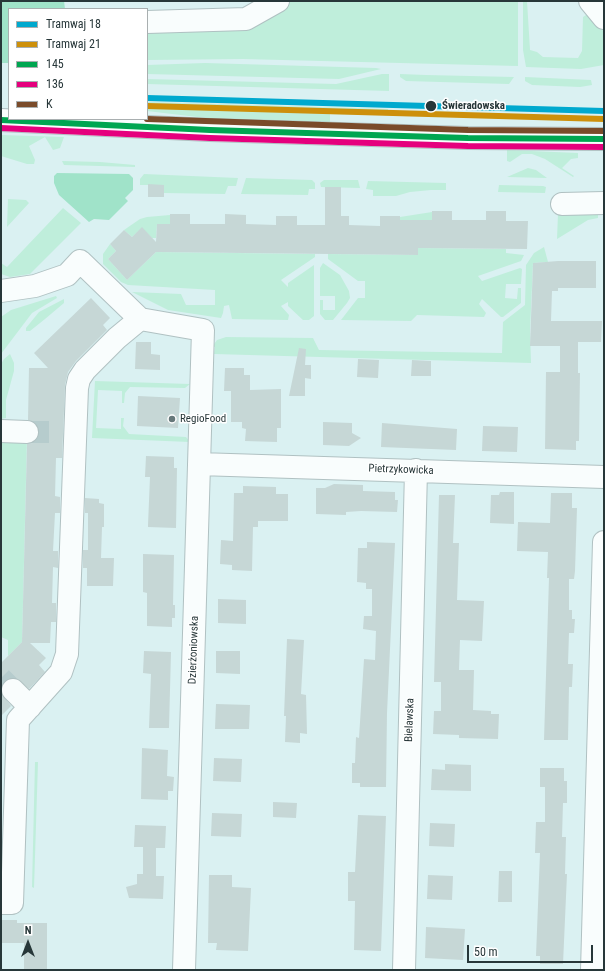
<!DOCTYPE html>
<meta charset="utf-8">
<style>
body{margin:0}
#map{position:relative;width:605px;height:971px;overflow:hidden;background:#daf1f2;font-family:"Roboto Condensed",sans-serif}
canvas{display:block}
.frame{position:absolute;inset:0;border:2px solid #273739;pointer-events:none}
.legend{position:absolute;left:8px;top:8px;width:140px;height:112px;box-sizing:border-box;background:#fff;border:1px solid #a9afb0;margin:0;padding:5px 7px;list-style:none;font-size:12px;color:#273739}
.legend li{display:flex;align-items:center;gap:8px;height:20px}
.legend b{width:20px;border:1px solid #a9afb0}
.north{position:absolute;left:8px;top:923px;width:40px;height:40px;-webkit-text-stroke:3px #fff;paint-order:stroke;rotate:0deg;font-size:11px;font-weight:700;line-height:16px;text-align:center;color:#273739}
.north::after{content:'';display:block;margin:auto;width:14px;height:18px;background:#273739;clip-path:polygon(50% 0,100% 100%,50% 72%,0 100%)}
.scale{position:absolute;left:467px;top:945px;width:126px;height:18px;box-sizing:border-box;border:2px solid #273739;border-top:0;padding-left:5px;font-size:12px;line-height:14px;white-space:nowrap;color:#273739;-webkit-text-stroke:3px #fff;paint-order:stroke}
</style>
<div id="map">
<canvas width="605" height="971"></canvas>
<div class="frame"></div>
<ul class="legend">
<li><b style="height:5px;background:#00a9ce"></b>Tramwaj 18</li>
<li><b style="height:5px;background:#cd900b"></b>Tramwaj 21</li>
<li><b style="height:5px;background:#00a651"></b>145</li>
<li><b style="height:5px;background:#e5007d"></b>136</li>
<li><b style="height:5px;background:#7a4b2a"></b>K</li>
</ul>
<div class="north">N</div>
<div class="scale">50 m</div>
</div>
<script>
const ctx = document.querySelector('canvas').getContext('2d');
ctx.lineJoin = 'round';
function fillPath(path, color) {
  ctx.fillStyle = color;
  ctx.fill(path, 'evenodd');
}
function toPath(rows) {
  const path = new Path2D();
  for (const r of rows) {
    path.moveTo(r[0], r[1]);
    for (let i = 2; i < r.length; i += 2) path.lineTo(r[i], r[i + 1]);
  }
  return path;
}
function strokePath(path, color, width, dash) {
  ctx.strokeStyle = color;
  ctx.lineWidth = width;
  ctx.lineCap = dash ? 'butt' : 'round';
  ctx.setLineDash(dash || []);
  ctx.stroke(path);
}
function drawText(font, color, halo, rows, align = 'center') {
  ctx.font = font + ' "Roboto Condensed",sans-serif';
  ctx.lineWidth = 3;
  ctx.setLineDash([]);
  ctx.textBaseline = 'middle';
  ctx.strokeStyle = halo;
  ctx.fillStyle = color;
  for (const [text, x, y, turn = 0] of rows) {
    ctx.save();
    ctx.translate(x, y);
    ctx.rotate((+turn || 0) * Math.PI / 180);
    ctx.textAlign = isNaN(turn) ? turn : align;
    if (halo) ctx.strokeText(text, 0, 0);
    ctx.fillText(text, 0, 0);
    ctx.restore();
  }
}
const green = toPath([
 [288,1,518,1,518,66,243,59,147,60,147,28],
 [523,1,527,1,530,50,537,52,543,57,578,58,582,51,583,17,589,13,604,32,604,65,581,69,526,67,523,50],
 [205,63,376,68,381,69,339,79,147,74,147,65],
 [382,74,389,74,389,91,147,84,147,79,336,84],
 [400,74,426,75,514,77,509,84,406,81,400,77],
 [525,77,591,80,592,85,580,87,532,85,525,81],
 [147,102,388,109,388,113,375,115,330,114,330,123,214,119,147,111],
 [1,135,2,135,64,137,60,148,53,150,45,137,29,146,35,160,34,164,27,164,1,156],
 [507,150,578,153,578,158,571,159,562,168,574,176,573,177,545,159,532,154,522,154,510,162,507,161],
 [62,161,100,162,135,165,135,167,64,165],
 [528,168,536,170,547,178,507,177],
 [144,174,238,178,236,186,228,186,225,194,164,193,164,185,140,185,140,179],
 [246,178,312,180,315,183,315,189,309,189,308,195,241,194],
 [324,180,358,180,360,188,321,187,320,183],
 [368,181,446,183,446,190,431,190,410,192,396,196,373,196,373,190,366,189],
 [499,185,543,186,546,187,545,193,498,192],
 [8,199,26,200,29,203,7,227],
 [63,208,81,223,30,274,10,277,1,274,1,263,7,267],
 [432,212,432,220,419,220,418,226,400,226,400,217],
 [598,213,598,218,588,220,557,239,558,214],
 [170,215,170,224,157,224,156,238,152,238,142,228,132,237,124,230,140,219,147,217],
 [110,244,116,251,108,259,127,280,156,252,315,254,315,257,281,280,288,287,288,283,314,265,314,316,309,320,303,320,288,306,288,302,281,306,289,315,288,320,232,319,229,305,224,306,223,313,221,318,168,310,132,292,181,294,186,305,215,305,215,290,128,285,121,282,103,264,103,254],
 [544,247,548,262,533,263,530,331,531,363,214,354,215,347,212,347,217,340,226,337,313,338,319,350,502,353,503,322,525,305,526,265,534,253],
 [418,248,506,249,506,253,524,255,521,261,478,276,482,281,520,268,522,269,521,284,506,284,505,298,517,299,518,288,521,288,521,303,503,317,501,317,482,299,479,304,486,313,484,317,417,315,411,321,341,320,358,298,365,298,365,281,358,281,328,259,328,254,418,255],
 [323,263,340,275,349,291,350,298,347,303,333,320,325,320,320,314,320,300,323,300,323,310,335,310,335,296,320,296,320,268],
 [56,296,57,298,32,313,1,354,1,317,11,310],
 [64,299,64,303,45,319,30,331,26,331,26,328,39,312],
 [10,354,14,363,14,371,6,400,6,418,1,419,1,364,4,359],
 [95,381,190,384,185,388,130,387,125,393,124,403,122,403,122,391,98,390,96,428,121,429,121,418,124,418,123,426,129,434,186,437,190,442,92,438],
 [1,438,27,438,22,642,8,656,8,640,1,637],
 [35,762,38,762,34,888,32,887]
]);
const forest = toPath([
 [1,1,64,1,65,9,9,9,9,63,1,63],
 [57,173,129,174,133,178,133,190,125,198,128,201,109,220,94,219,89,222,59,195,54,183,54,176]
]);
const building = toPath([
 [148,184,164,185,164,197,148,197],
 [325,187,341,187,341,216,349,216,349,225,380,226,380,216,400,216,400,220,432,220,432,211,452,211,452,220,486,220,486,211,506,211,506,221,528,221,527,249,418,248,418,255,156,252,127,280,108,259,116,251,110,244,124,230,132,237,142,227,156,242,157,224,170,224,170,214,190,214,190,224,225,224,225,214,246,215,246,224,276,225,276,216,297,216,297,225,325,225],
 [558,261,596,261,596,288,558,288,558,291,552,291,551,321,602,321,601,342,578,342,578,373,580,373,579,441,576,441,576,450,545,449,546,372,560,372,560,346,530,346,533,263],
 [91,298,110,318,103,325,107,330,76,361,68,372,65,385,62,458,56,458,55,496,60,497,60,513,55,513,53,551,58,551,58,568,53,567,52,603,56,603,56,622,51,622,50,643,30,643,46,658,39,665,45,672,29,689,16,678,10,678,4,681,1,687,1,663,22,642,27,444,33,443,37,439,39,432,38,426,34,422,28,420,29,368,48,368,34,353],
 [136,342,151,342,151,354,160,355,160,370,135,369],
 [299,348,306,349,305,365,311,365,311,379,305,378,305,396,289,396],
 [358,359,379,360,378,378,357,377],
 [412,360,431,361,431,376,411,376],
 [225,368,244,368,244,375,250,375,250,390,281,389,281,428,277,428,277,442,245,441,246,429,242,428,242,422,231,422,231,391,224,391],
 [138,396,180,398,178,428,137,426],
 [323,422,352,423,352,433,361,438,349,446,323,445],
 [382,423,457,429,456,450,381,447],
 [483,426,518,427,517,452,482,451],
 [146,456,174,457,174,468,177,468,176,528,148,527,148,525,150,477,145,477],
 [334,484,363,485,363,491,395,492,395,500,398,500,397,512,361,511,346,512,346,515,316,514,316,488,325,488],
 [243,486,276,487,276,494,288,494,288,521,258,521,258,527,253,527,252,571,232,570,232,565,220,564,221,540,233,541,234,493,243,493],
 [500,492,514,492,514,524,490,523,491,495,499,495],
 [551,493,572,493,572,508,577,508,575,571,574,579,569,579,569,610,572,610,572,619,575,619,574,633,569,633,568,664,573,664,572,687,569,687,568,740,544,740,549,578,547,578,548,552,517,551,518,522,550,523],
 [439,495,455,495,453,543,459,543,457,600,484,601,482,641,460,640,459,670,474,670,473,710,491,711,491,714,499,714,498,739,459,738,459,735,433,734,434,711,441,711,441,682,434,682],
 [85,498,99,499,99,503,104,504,104,527,102,527,101,558,114,558,113,586,87,586,87,568,83,568,83,550,88,550,88,513,85,513],
 [367,542,395,543,387,713,386,787,360,787,360,783,352,783,352,763,355,763,356,737,359,738,364,659,375,660,376,631,363,629,364,616,372,616,372,589,366,589,366,583,357,582,358,548,367,548],
 [143,554,174,555,173,605,175,605,175,618,172,618,172,627,147,626,147,593,143,592],
 [218,599,246,600,246,624,218,623],
 [287,639,304,640,301,694,306,695,307,734,300,733,300,743,285,742,286,716,284,716],
 [144,651,171,652,169,728,149,728,151,674,143,673],
 [216,651,240,651,240,674,216,673],
 [1,693,11,706,1,716],
 [216,704,250,705,249,729,215,729],
 [142,748,168,750,167,776,174,777,173,791,168,791,168,800,141,799],
 [214,758,242,759,241,782,213,781],
 [445,764,471,765,471,791,431,790,432,769,445,770],
 [540,768,564,768,564,781,567,781,567,803,563,803,562,837,566,837,565,874,567,874,563,964,540,964,540,956,536,956,540,853,535,853,536,822,545,822,545,787,540,787],
 [273,802,297,803,296,818,273,817],
 [212,813,242,814,241,837,211,836],
 [358,815,386,816,381,951,354,950,355,901,348,901,348,872,355,872],
 [430,823,455,824,454,847,429,846],
 [135,825,166,826,165,848,156,848,156,876,164,876,163,899,129,898,126,887,137,884,137,874,143,874,143,847,134,847],
 [499,871,512,871,512,902,498,902],
 [209,875,232,875,232,887,251,888,248,951,216,950,217,943,208,943],
 [428,875,453,876,452,900,427,899],
 [1,920,17,920,17,923,47,923,47,970,24,970,24,943,1,943],
 [426,927,465,929,463,960,425,958]
]);
const minorTunnel = toPath([
 [27,432,57,432],
 [1,678,13,690]
]);
const minor = toPath([
 [590,1,604,18],
 [147,22,246,19,278,1],
 [1,120,210,130,468,138,604,139],
 [562,204,604,203],
 [1,291,35,286,67,275,80,261,140,319,203,330,184,970],
 [1,431,27,432],
 [199,464,604,477],
 [13,690,30,707],
 [1,903,12,903,18,720,61,672,67,654,77,388,79,379,85,370,117,338,140,319],
 [404,970,416,470],
 [592,970,604,542]
]);
const bus1 = toPath([
 [1,120,210,130,468,138,604,139]
]);
const bus2 = toPath([
 [1,128,210,138,468,146,604,147]
]);
const bus3 = toPath([
 [147,119,468,130,604,131]
]);
const tram1 = toPath([
 [147,98,604,111]
]);
const tram2 = toPath([
 [147,106,604,119]
]);
const markers = [
 [431,106,6,"#273739"],
 [172,419,4,"#66787a"]
];
const stopNames = [
 ["Świeradowska",442,106]
];
const poiNames = [
 ["RegioFood",180,419]
];
const streetNames = [
 ["Pietrzykowicka",401,470,2],
 ["Dzierżoniowska",194,650,-88],
 ["Bielawska",410,720,-88]
];
fillPath(green, '#bfeedb');
fillPath(forest, '#a0e3c9');
fillPath(building, '#c6d7d6');
strokePath(minorTunnel, '#b6cccd', 22, [22, 11]);
strokePath(minor, '#b0c1c2', 24);
strokePath(minor, '#f9fdfd', 22);
strokePath(bus1, '#00a651', 6);
strokePath(bus2, '#e5007d', 6);
strokePath(bus3, '#7a4b2a', 6);
strokePath(tram1, '#00a9ce', 6);
strokePath(tram2, '#cd900b', 6);
for (const [x, y, r, color] of markers) {
  const dot = new Path2D();
  dot.arc(x, y, r, 0, 2 * Math.PI);
  ctx.fillStyle = color;
  ctx.fill(dot);
  strokePath(dot, '#fff', 1.5);
}
drawText('bold 11px', '#273739', '#fff', stopNames, 'left');
drawText('11px', '#273739', '#fff', poiNames, 'left');
drawText('11px', '#273739', '#fff', streetNames);
</script>
